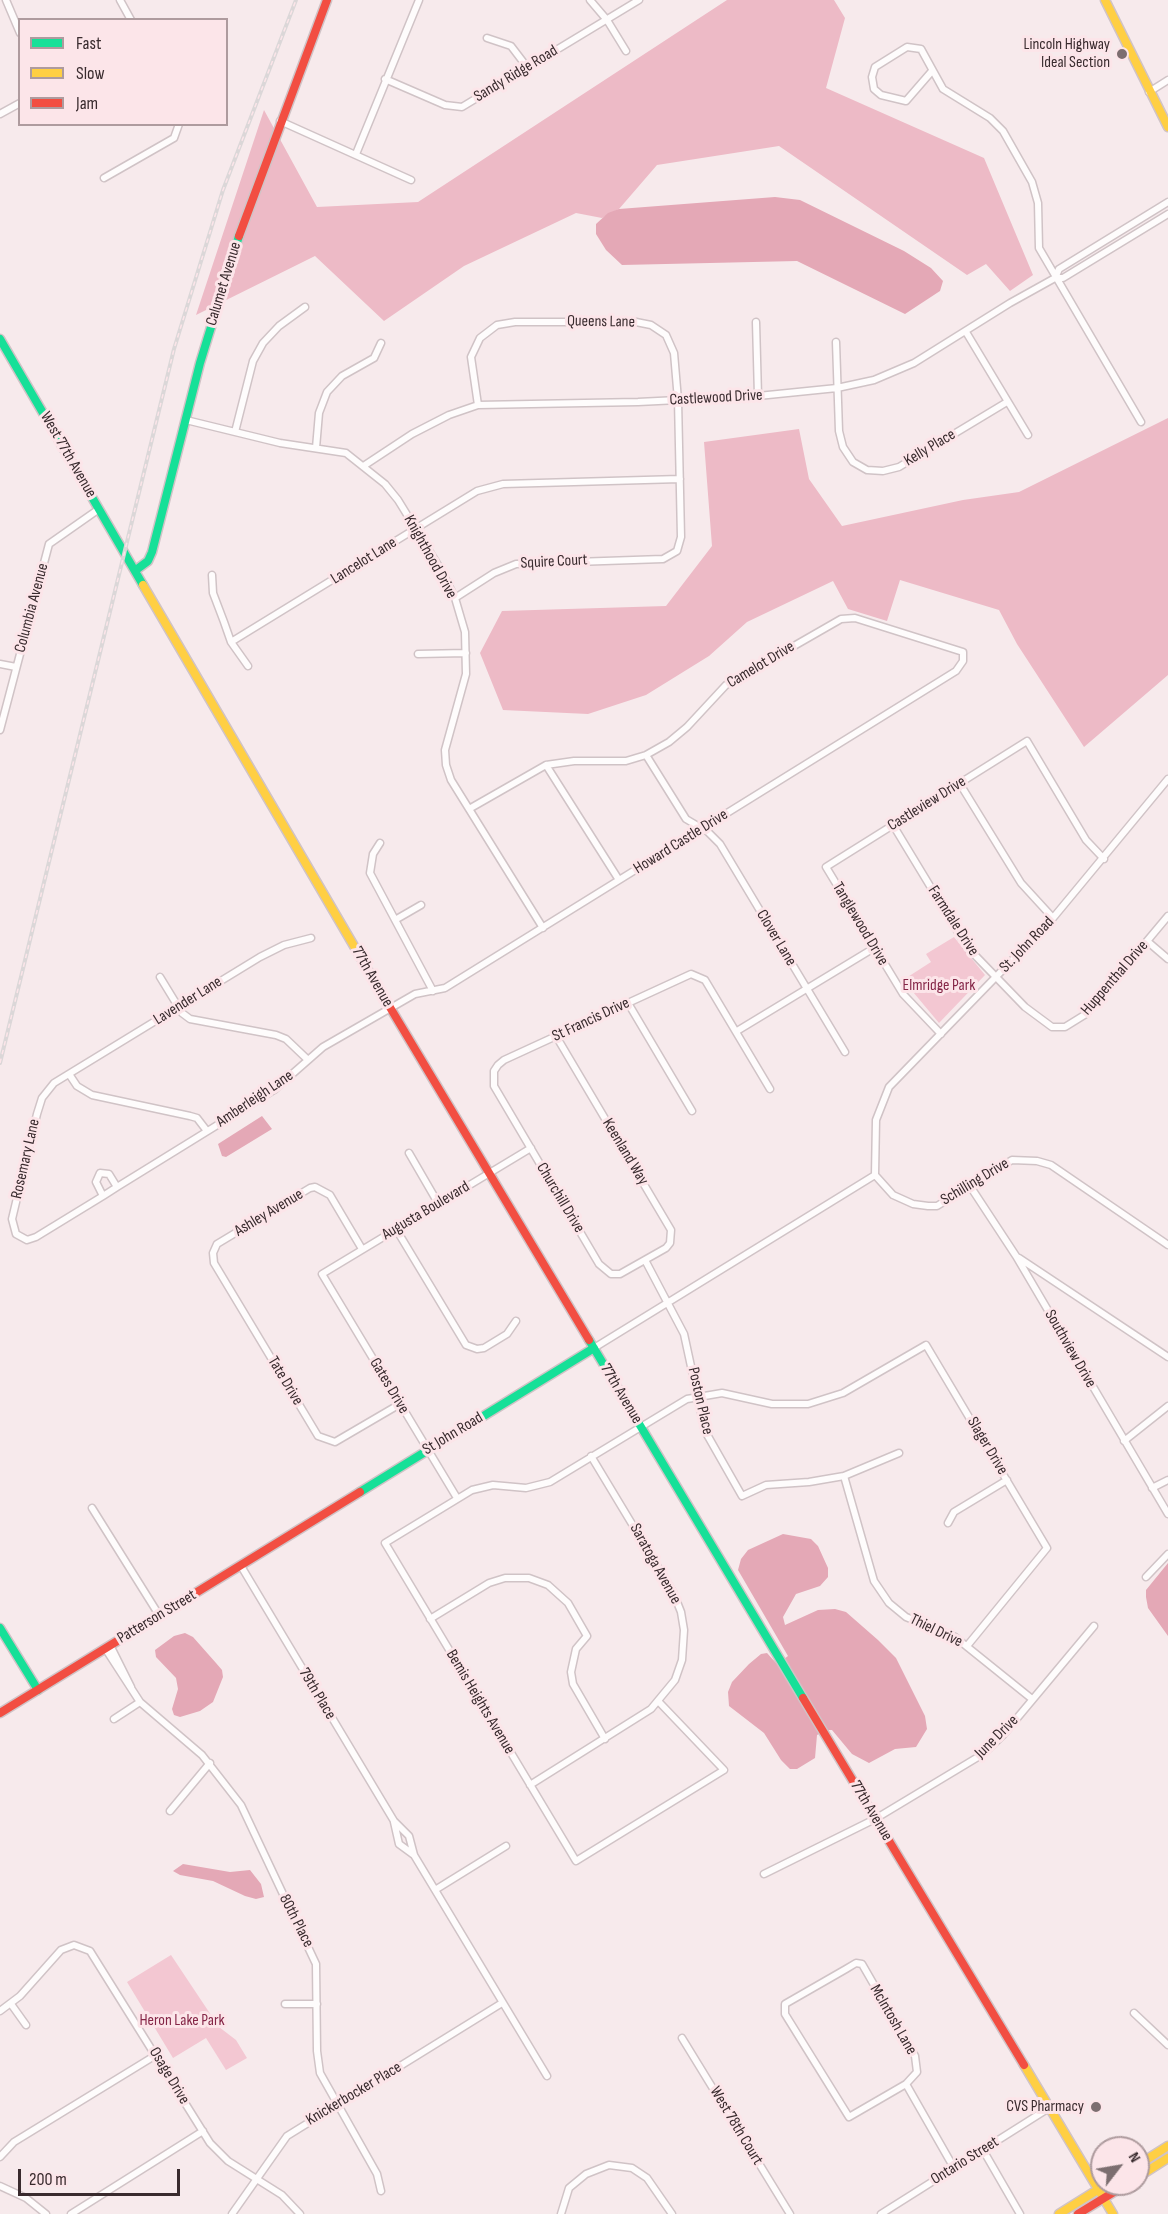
<!DOCTYPE html>
<style>
body{margin:0}
#map{position:relative;width:1168px;height:2214px;overflow:hidden;background:#f7eaec;font-family:"Sofia Sans Condensed",sans-serif}
canvas{display:block}
.legend{position:absolute;left:18px;top:18px;width:210px;height:108px;box-sizing:border-box;background:#fce5e9;border:2px solid #ae9b9e;margin:0;padding:8px 10px;list-style:none;font-size:18px;color:#392b2e}
.legend li{display:flex;align-items:center;gap:12px;height:30px}
.legend b{width:30px;border:2px solid #ae9b9e}
.north{position:absolute;left:1090px;top:2136px;width:60px;height:60px;box-sizing:border-box;background:#fce5e9;border:2px solid #ae9b9e;border-radius:50%;rotate:59deg;font-size:16px;font-weight:700;line-height:24px;text-align:center;color:#392b2e}
.north::after{content:'';display:block;margin:auto;width:21px;height:27px;background:#7c6e70;clip-path:polygon(50% 0,100% 100%,50% 72%,0 100%)}
.scale{position:absolute;left:18px;top:2169px;width:162px;height:27px;box-sizing:border-box;border:3px solid #392b2e;border-top:0;padding-left:8px;font-size:18px;line-height:21px;white-space:nowrap;color:#392b2e;-webkit-text-stroke:4px #fce5e9;paint-order:stroke}
</style>
<div id="map">
<canvas width="1168" height="2214"></canvas>
<ul class="legend">
<li><b style="height:8px;background:#16e098"></b>Fast</li>
<li><b style="height:8px;background:#ffcf43"></b>Slow</li>
<li><b style="height:8px;background:#f24e42"></b>Jam</li>
</ul>
<div class="north">N</div>
<div class="scale">200 m</div>
</div>
<script>
const ctx = document.querySelector('canvas').getContext('2d');
ctx.lineJoin = 'round';
function fillPath(path, color) {
  ctx.fillStyle = color;
  ctx.fill(path, 'evenodd');
}
function toPath(rows) {
  const path = new Path2D();
  for (const r of rows) {
    path.moveTo(r[0], r[1]);
    for (let i = 2; i < r.length; i += 2) path.lineTo(r[i], r[i + 1]);
  }
  return path;
}
function strokePath(path, color, width, dash) {
  ctx.strokeStyle = color;
  ctx.lineWidth = width;
  ctx.lineCap = dash ? 'butt' : 'round';
  ctx.setLineDash(dash || []);
  ctx.stroke(path);
}
function drawText(font, color, halo, rows, align = 'center') {
  ctx.font = font + ' "Sofia Sans Condensed",sans-serif';
  ctx.lineWidth = 6;
  ctx.setLineDash([]);
  ctx.textBaseline = 'middle';
  ctx.strokeStyle = halo;
  ctx.fillStyle = color;
  for (const [text, x, y, turn = 0] of rows) {
    ctx.save();
    ctx.translate(x, y);
    ctx.rotate((+turn || 0) * Math.PI / 180);
    ctx.textAlign = isNaN(turn) ? turn : align;
    if (halo) ctx.strokeText(text, 0, 0);
    ctx.fillText(text, 0, 0);
    ctx.restore();
  }
}
const green = toPath([
 [954,937,985,975,939,1023,903,980,931,962,926,954],
 [171,1955,219,2027,236,2040,247,2058,226,2070,206,2038,173,2058,127,1982]
]);
const forest = toPath([
 [727,0,834,0,845,18,826,88,984,158,1033,275,1010,291,986,264,967,275,779,146,657,165,619,209,602,218,576,213,464,266,384,321,315,256,196,315,264,110,317,207,418,202],
 [1168,418,1168,675,1084,747,1017,644,999,610,900,580,887,621,848,609,833,581,747,622,709,656,646,695,588,714,503,710,480,653,502,611,666,606,712,546,704,442,799,429,809,479,842,526,963,500,1019,492]
]);
const water = toPath([
 [775,197,800,200,904,251,931,268,943,281,940,291,905,314,797,261,622,265,606,250,596,234,596,224,608,213,619,209],
 [262,1116,272,1129,226,1157,222,1156,218,1144],
 [783,1534,811,1539,818,1546,828,1568,828,1577,820,1586,796,1594,783,1617,785,1625,818,1610,835,1609,846,1612,878,1640,896,1658,925,1716,927,1729,916,1747,895,1749,869,1763,852,1754,832,1730,829,1730,817,1735,815,1758,797,1769,790,1769,781,1760,764,1733,729,1706,728,1692,732,1682,749,1664,761,1654,767,1653,777,1664,788,1656,738,1570,741,1559,748,1550],
 [1168,1563,1168,1636,1148,1608,1146,1597,1146,1590],
 [185,1633,193,1637,216,1663,222,1670,223,1677,213,1702,200,1711,180,1717,174,1715,172,1709,178,1689,176,1678,156,1657,155,1650,174,1636],
 [183,1864,230,1872,250,1870,261,1884,264,1897,256,1899,245,1896,213,1881,180,1875,173,1871]
]);
const street = toPath([
 [6,0,20,33],
 [120,0,131,20],
 [590,0,607,20,626,51],
 [487,38,511,46,527,67],
 [932,71,906,101,881,95,874,89,872,77,875,67,907,47,921,49,943,89,990,118,1003,131,1032,182,1038,203,1039,248,1141,422],
 [385,79,445,105,462,107,639,0],
 [1149,92,1168,80],
 [0,114,20,103],
 [280,121,411,180],
 [356,154,419,0],
 [104,178,174,138,179,124],
 [1055,278,1059,269,1168,202],
 [756,322,758,396],
 [966,332,1028,435],
 [836,342,839,431,843,447,853,462,867,470,883,471,899,467,1007,402],
 [186,420,280,443,346,453,385,484,398,500,441,570,455,598,465,632,466,674,445,750,446,765,451,780,543,928],
 [235,432,253,361,263,343,279,326,305,307],
 [316,448,319,413,327,392,342,376,374,358,381,343],
 [365,465,412,434,449,415,478,405,638,402,758,396,837,388,874,380,914,363,1010,303,1055,278,1063,278,1168,214],
 [212,575,213,593,224,622,231,642,248,666],
 [455,598,494,573,516,564,663,559,677,551,681,537,678,400,674,353,666,335,651,325,636,322,515,322,497,325,480,338,471,357,478,405],
 [231,642,477,491,503,484,680,479],
 [418,654,466,653],
 [0,664,16,667],
 [0,730,49,544,99,509],
 [646,755,686,819,708,832,720,844,845,1052],
 [546,765,619,880],
 [960,784,1021,883,1053,918],
 [893,825,967,947,1025,1007,1052,1027,1065,1027,1086,1014,1168,916],
 [380,843,373,854,370,873,433,991],
 [395,920,421,905],
 [311,938,284,945,260,957,54,1083,42,1098,37,1114,12,1219,16,1234,27,1240,36,1237,103,1196,96,1182,100,1173,109,1174,117,1187,274,1090,323,1047,415,994,445,988,956,671,963,661,963,652,855,618,841,619,726,685,687,727,669,742,646,755,626,761,574,761,546,765,469,809],
 [1147,941,1168,959],
 [160,977,182,1013,190,1019,276,1035,286,1039,307,1059],
 [628,1003,692,1111],
 [737,1031,874,948],
 [941,1034,903,994,826,867,1027,741,1086,840,1104,859],
 [556,1036,671,1230,670,1243,666,1248,620,1274,611,1274,599,1264,494,1086,494,1071,498,1065,504,1060,691,974,705,980,770,1089],
 [69,1074,77,1086,92,1095,190,1116,197,1118,207,1131],
 [409,1153,438,1203],
 [875,1175,876,1120,889,1087,1053,918,1168,779],
 [875,1175,893,1195,913,1204,928,1206,937,1206,1012,1160,1037,1161,1051,1165,1168,1245],
 [970,1186,1016,1256,1168,1514],
 [103,1196,117,1187],
 [396,1229,466,1345,477,1349,484,1348,507,1334,516,1321],
 [362,1249,330,1195,315,1187,310,1188,217,1244,213,1253,214,1263,318,1436,335,1442,400,1404],
 [1019,1258,1168,1357],
 [645,1260,684,1334,705,1431,742,1496,766,1485,809,1482,844,1476,899,1453],
 [594,1348,875,1175],
 [1124,1441,1168,1406],
 [844,1476,874,1581,889,1603,906,1617,955,1637,1032,1699],
 [1152,1488,1168,1480],
 [457,1498,322,1274,531,1148],
 [92,1508,159,1615],
 [948,1523,954,1512,1007,1480],
 [241,1566,394,1821,409,1836,414,1855,547,2076],
 [1146,1577,1168,1554],
 [430,1619,489,1583,505,1578,529,1578,548,1585,568,1603,587,1636,576,1649,571,1672,573,1684,605,1739],
 [110,1645,131,1687],
 [105,1648,140,1702,202,1755,241,1805,316,1964,317,2051,320,2073,377,2174,381,2191],
 [659,1702,724,1770,576,1861,385,1543,472,1490,493,1485,526,1488,550,1482,687,1399,722,1393,772,1404,808,1404,843,1393,926,1345,1047,1548,967,1646],
 [114,1719,140,1702],
 [530,1785,651,1709,675,1680,682,1660,684,1630,681,1612,673,1592,591,1456],
 [170,1811,210,1763],
 [394,1822,399,1844,414,1855],
 [764,1874,875,1819,983,1754,1003,1735,1094,1626],
 [435,1890,506,1846],
 [11,2004,26,2025],
 [285,2004,317,2004],
 [0,2011,20,1996,61,1950,74,1945,90,1951,210,2143,228,2161,282,2195,300,2214],
 [1134,2013,1168,2045],
 [682,2038,790,2214],
 [906,2084,849,2117,785,2014,785,2004,846,1969,856,1963,862,1964,915,2056,917,2072,906,2084,954,2168],
 [983,2150,1020,2214],
 [0,2157,14,2142,156,2055],
 [0,2186,26,2198,46,2214],
 [71,2214,203,2131],
 [232,2214,287,2136,502,2003],
 [561,2214,569,2188,586,2174,609,2165,632,2168,647,2178,672,2214],
 [881,2214,1049,2108]
]);
const fast = toPath([
 [0,339,143,585],
 [136,570,148,561,152,552,200,363,239,236],
 [589,1340,803,1698],
 [360,1492,594,1348],
 [0,1628,38,1690]
]);
const slow = toPath([
 [1105,0,1168,127],
 [143,585,382,994],
 [1024,2065,1113,2214],
 [1138,2165,1168,2146],
 [1138,2177,1168,2158],
 [1059,2214,1107,2184]
]);
const jam = toPath([
 [239,236,327,0],
 [382,994,589,1340],
 [803,1698,1024,2065],
 [0,1713,360,1492],
 [1078,2214,1127,2184]
]);
const rail = toPath([
 [0,1063,174,349,223,190,296,0]
]);
const markers = [
 [1122,54,6,"#7c6e70"],
 [1096,2107,6,"#7c6e70"]
];
const poiNames = [
 ["Lincoln Highway",1110,45],
 ["Ideal Section",1110,63],
 ["CVS Pharmacy",1084,2107]
];
const streetNames = [
 ["Sandy Ridge Road",516,74,-31],
 ["Calumet Avenue",224,284,-73],
 ["Queens Lane",601,322,1],
 ["Castlewood Drive",716,398,-3],
 ["Kelly Place",930,448,-31],
 ["West 77th Avenue",68,455,60],
 ["Knighthood Drive",430,557,61],
 ["Lancelot Lane",364,561,-32],
 ["Squire Court",554,562,-3],
 ["Columbia Avenue",32,608,-75],
 ["Camelot Drive",761,665,-31],
 ["Castleview Drive",927,804,-32],
 ["Howard Castle Drive",681,842,-32],
 ["Farmdale Drive",953,921,57],
 ["Tanglewood Drive",860,924,59],
 ["Clover Lane",776,938,59],
 ["St. John Road",1027,945,-46],
 ["77th Avenue",372,977,60],
 ["Huppenthal Drive",1115,978,-49],
 ["Lavender Lane",188,1001,-32],
 ["St Francis Drive",591,1020,-25],
 ["Amberleigh Lane",255,1099,-34],
 ["Keenland Way",625,1152,59],
 ["Rosemary Lane",26,1159,-77],
 ["Schilling Drive",975,1182,-31],
 ["Churchill Drive",560,1198,59],
 ["Augusta Boulevard",426,1211,-31],
 ["Ashley Avenue",269,1213,-31],
 ["Southview Drive",1070,1349,60],
 ["Tate Drive",285,1381,59],
 ["Gates Drive",389,1386,59],
 ["77th Avenue",621,1394,59],
 ["Poston Place",700,1401,77],
 ["St John Road",453,1434,-31],
 ["Slager Drive",987,1446,59],
 ["Saratoga Avenue",655,1564,61],
 ["Patterson Street",157,1617,-31],
 ["Thiel Drive",936,1631,26],
 ["79th Place",317,1694,59],
 ["Bemis Heights Avenue",480,1702,59],
 ["June Drive",997,1737,-45],
 ["77th Avenue",871,1811,59],
 ["80th Place",296,1921,63],
 ["Mclntosh Lane",893,2020,60],
 ["Osage Drive",169,2076,59],
 ["Knickerbocker Place",354,2094,-31],
 ["West 78th Court",736,2126,59],
 ["Ontario Street",965,2161,-32]
];
const parkNames = [
 ["Elmridge Park",939,986],
 ["Heron Lake Park",182,2021]
];
fillPath(green, '#f3c7d2');
fillPath(forest, '#edbac6');
fillPath(water, '#e4a8b6');
strokePath(street, '#d0c3c6', 9);
strokePath(fast, '#d0c3c6', 11);
strokePath(slow, '#d0c3c6', 11);
strokePath(jam, '#d0c3c6', 11);
strokePath(street, '#fefcfc', 6);
strokePath(fast, '#16e098', 8);
strokePath(slow, '#ffcf43', 8);
strokePath(jam, '#f24e42', 8);
strokePath(rail, '#dbd7d8', 4);
strokePath(rail, '#fce5e9', 1.5, [4.5]);
for (const [x, y, r, color] of markers) {
  const dot = new Path2D();
  dot.arc(x, y, r, 0, 2 * Math.PI);
  ctx.fillStyle = color;
  ctx.fill(dot);
  strokePath(dot, '#fce5e9', 2);
}
drawText('16px', '#392b2e', '#fce5e9', poiNames, 'right');
drawText('16px', '#392b2e', '#fce5e9', streetNames);
drawText('16px', '#852647', '#fce5e9', parkNames);
</script>
